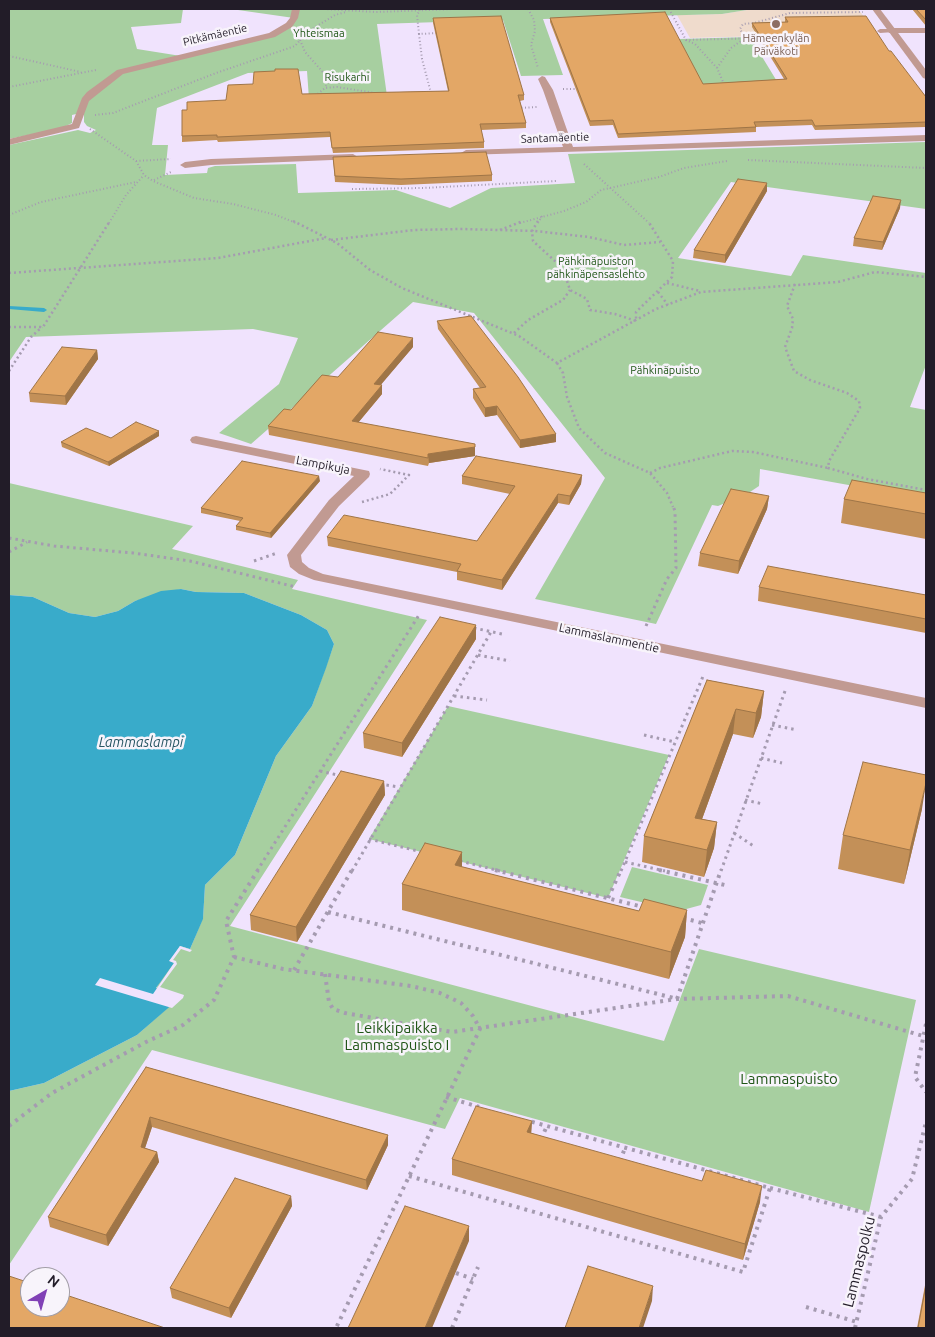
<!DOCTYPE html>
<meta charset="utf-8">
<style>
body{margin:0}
#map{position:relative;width:935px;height:1337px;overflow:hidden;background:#f0e3fd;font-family:Ubuntu,sans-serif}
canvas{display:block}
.frame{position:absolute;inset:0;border:10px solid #221c28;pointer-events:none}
.north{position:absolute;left:20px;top:1267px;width:50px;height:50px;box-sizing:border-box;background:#f8f4fb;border:1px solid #a29ea7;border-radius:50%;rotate:38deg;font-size:14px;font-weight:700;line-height:20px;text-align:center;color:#221c28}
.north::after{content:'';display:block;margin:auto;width:18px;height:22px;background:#8141b6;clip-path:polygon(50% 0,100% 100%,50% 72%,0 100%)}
</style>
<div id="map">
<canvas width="935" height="1337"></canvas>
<div class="frame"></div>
<div class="north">N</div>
</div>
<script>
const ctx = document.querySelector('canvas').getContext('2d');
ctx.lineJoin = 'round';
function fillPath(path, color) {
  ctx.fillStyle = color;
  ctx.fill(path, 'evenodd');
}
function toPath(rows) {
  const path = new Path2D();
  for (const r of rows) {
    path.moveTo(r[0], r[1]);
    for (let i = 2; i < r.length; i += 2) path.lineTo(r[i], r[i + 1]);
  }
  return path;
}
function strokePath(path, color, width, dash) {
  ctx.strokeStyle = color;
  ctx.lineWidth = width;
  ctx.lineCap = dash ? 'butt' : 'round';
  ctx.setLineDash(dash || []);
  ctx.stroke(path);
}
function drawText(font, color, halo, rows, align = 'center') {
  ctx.font = font + ' Ubuntu,sans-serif';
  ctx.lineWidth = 5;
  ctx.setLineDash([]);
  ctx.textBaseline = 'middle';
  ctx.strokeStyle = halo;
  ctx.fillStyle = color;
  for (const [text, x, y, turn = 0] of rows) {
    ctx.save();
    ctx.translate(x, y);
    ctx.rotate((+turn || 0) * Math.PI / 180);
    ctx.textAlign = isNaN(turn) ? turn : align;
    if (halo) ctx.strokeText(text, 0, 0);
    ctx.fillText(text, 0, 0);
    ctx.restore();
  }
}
const education = toPath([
 [753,9,858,9,877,33,690,38,677,15,722,14]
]);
const green = toPath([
 [9,9,183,9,181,23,131,27,137,49,181,56,272,35,294,18,231,9,753,9,722,14,543,19,563,75,521,76,503,20,377,24,387,96,309,99,307,71,248,73,157,108,152,145,168,145,165,175,207,173,208,168,215,166,296,164,298,193,396,190,450,208,491,188,575,183,568,154,926,142,926,209,731,182,678,258,791,276,803,255,926,273,926,365,910,407,926,410,926,499,760,469,759,486,747,494,718,506,712,505,656,624,535,599,605,478,474,313,413,302,251,444,219,433,279,384,298,338,253,329,26,337,9,362,9,145,78,130,90,133,96,130,87,126,84,122,84,112,72,115,72,123,62,128,9,139],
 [750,37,778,83,703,86,679,39],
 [9,483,193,526,172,549,298,580,292,589,427,620,230,926,664,1041,699,949,916,1000,869,1212,460,1098,445,1129,152,1050,9,1265,9,1091,44,1083,137,1035,181,996,156,989,169,961,180,946,190,949,203,918,205,885,235,855,276,756,312,706,334,644,327,630,301,615,244,593,196,592,181,589,135,601,118,611,95,617,69,613,33,597,9,595],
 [448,706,669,755,608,898,369,839],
 [632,867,708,885,701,905,679,911,620,897]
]);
const water = toPath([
 [181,589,196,592,244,593,301,615,327,630,334,644,326,668,312,706,276,756,235,855,205,885,203,919,190,949,180,946,170,961,174,963,156,988,182,996,137,1035,44,1083,9,1091,9,595,33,597,69,613,95,617,118,611,135,601,161,591]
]);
const pier = toPath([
 [180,946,192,950,190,952,181,949,173,960,176,961,177,964,160,987,184,995,183,998,172,1008,95,985,100,978,153,994,174,963,169,961]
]);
const stream = toPath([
 [9,306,44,308,47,310,44,312,9,309,9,306]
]);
const pathFar3 = toPath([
 [20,9,32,9],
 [324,9,376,12,454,9],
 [528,9,534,20,535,31,531,45,538,68],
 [669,9,686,40,695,44,717,68,724,84],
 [307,32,335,15,346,12],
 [419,34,417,15,420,10],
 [300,40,305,52,329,79,325,88],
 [686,40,762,38],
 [9,56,81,72],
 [717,68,731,48,745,38,740,29,743,24,754,23,790,13,863,12],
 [9,87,96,70],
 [563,89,580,89],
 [431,93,422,59,419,34,439,33],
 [315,96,325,88,337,87,375,93],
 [518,108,537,107],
 [95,115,113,113,216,73,295,46,307,32,304,29],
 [90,129,136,161,144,175,153,181,194,198,233,204,276,215,296,223],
 [748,160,926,168],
 [136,161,171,159],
 [584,164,649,223],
 [154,180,173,171],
 [352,189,423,188,556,181],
 [9,215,41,202,136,182],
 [109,223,126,195,144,175],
 [520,223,564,211,586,202,601,190,659,177,684,168,727,161],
 [538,223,542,216]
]);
const pathFar2 = toPath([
 [293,221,337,243,370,270,402,288,519,336,557,363,656,309,701,292,838,282,875,272,926,277],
 [538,221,532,231,533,241,556,262,565,275,570,290,587,299,590,310,615,314,636,321,636,312,672,277,673,261,648,221],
 [500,230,523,221],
 [331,240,414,230,461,229,535,231,589,237,624,245,660,242],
 [9,273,218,258,326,238],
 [667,283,700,291],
 [795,284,787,306,793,319,792,328,785,347,794,371,810,380,847,393,859,401,860,408,829,461,828,468,867,479,926,490],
 [658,292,668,305],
 [9,327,43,327,110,221],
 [514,333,528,320,563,300,570,290],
 [557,363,563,373,567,397,579,428,605,453,650,473,667,493,673,507],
 [9,371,31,337,42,327],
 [650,473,660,468,732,451,753,452,828,468],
 [362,502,390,494,409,475,380,469]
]);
const pathFar1 = toPath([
 [9,538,54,546,133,553,190,561,296,587],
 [9,552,27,542],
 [254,561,277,553],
 [646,626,667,579,676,568,675,511,673,506],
 [474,628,502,634],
 [478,655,510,661],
 [454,696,487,700],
 [772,725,797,730],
 [644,735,675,742],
 [761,758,782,763],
 [320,771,342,776],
 [380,784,399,787],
 [745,800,763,804],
 [734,833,755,847],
 [369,839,422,852],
 [460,861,500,871],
 [625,862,665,871],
 [257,871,419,615,421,616],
 [352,871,491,632],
 [621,871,704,674],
 [721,871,785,691]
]);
const path = toPath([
 [495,870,643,907],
 [659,870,725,885],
 [608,898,621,870],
 [328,912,674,998],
 [683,918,702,923],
 [234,957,283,969,411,986,440,993,461,1003,473,1016,480,1029,336,1328],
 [294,970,352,870],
 [325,974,329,1002,333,1009,345,1013,452,1032,677,999,788,996,923,1036],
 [677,999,721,870],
 [926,1024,915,1077,926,1092],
 [446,1097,479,1107],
 [9,1126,52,1093,146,1042,183,1025,214,1000,234,957,226,921,258,870],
 [541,1139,547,1126],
 [620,1161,625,1148],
 [409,1176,743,1272,770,1188,529,1121],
 [770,1188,881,1217],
 [456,1273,473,1279],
 [806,1307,857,1322],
 [452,1328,478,1267],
 [855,1328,881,1217,912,1179,926,1122]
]);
const service = toPath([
 [892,29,894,30,894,32,880,33,877,31,880,29,892,29]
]);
const minor = toPath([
 [292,9,300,9,298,18,292,27,275,37,123,74,89,101,79,128,9,145,9,139,72,124,82,98,87,92,117,70,269,33,286,23,290,18,292,9],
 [892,28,926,28,926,33,889,33,888,31,892,28],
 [542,76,545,77,553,90,573,147,926,135,926,141,463,155,461,153,466,150,563,147,543,90,538,79,542,76],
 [353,154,358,157,356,159,211,165,185,168,180,165,185,162,211,159,353,154],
 [196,436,369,471,370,474,369,477,339,506,301,555,302,562,309,568,323,574,926,698,926,708,314,580,299,574,290,567,287,555,329,500,354,476,192,443,190,440,192,437,196,436]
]);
const tertiary = toPath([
 [872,9,880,9,926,70,926,79,923,78,872,9]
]);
const wall = toPath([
 [912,9,926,9,926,26],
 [785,17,889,51,926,97,926,127,815,130,812,125,756,127,756,132,618,138,613,125,590,126,550,22,550,18,703,84,784,79,752,27,752,23,785,22],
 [433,18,524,95,524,100,520,101,526,123,526,128,481,130,484,142,484,148,333,153,330,137,218,142,217,140,182,142,182,136,187,110,226,100,302,94,448,91,433,23],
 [333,157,492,175,492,181,401,185,335,182],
 [767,183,767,191,725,263,693,258,694,250],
 [900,208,882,250,853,246,854,238],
 [437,321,556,434,556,442,520,448,497,415,485,417,473,398,473,389,480,388,438,329],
 [413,347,380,385,382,385,382,394,358,423,475,444,475,456,429,463,428,466,269,435,268,426,338,377],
 [97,350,98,359,66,405,30,402,29,393],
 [159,436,109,466,62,447,61,442,111,438],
 [582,475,581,484,569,505,558,503,502,590,457,580,457,572,328,546,327,537,477,541,510,494,462,484,462,476],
 [320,481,271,538,236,530,236,526,240,521,201,513,201,508],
 [926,493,926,539,841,523,844,499],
 [769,496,767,509,738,574,698,566,700,553],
 [759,587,926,595,926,633,758,601],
 [476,625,476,639,402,757,364,748,363,733],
 [707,680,764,691,761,717,753,738,733,734,702,819,717,822,714,848,704,877,642,862,644,836],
 [384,781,385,795,297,942,251,930,250,915],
 [922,809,904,884,838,869,843,835],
 [462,852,462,867,639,911,687,910,685,937,669,979,402,910,402,884],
 [146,1067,388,1135,388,1145,367,1190,152,1127,145,1148,157,1152,159,1162,108,1246,50,1227,48,1217],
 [532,1121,531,1133,760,1202,743,1260,452,1175,452,1159],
 [291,1196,292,1206,231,1318,172,1298,170,1288],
 [926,1280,926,1328,917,1328]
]);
const shadedWall = toPath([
 [767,183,767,191,725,263,725,255],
 [901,200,900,208,882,250,883,242],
 [413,338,413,347,374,393,374,384],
 [97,350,98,359,66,405,65,396],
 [382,385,382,394,352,430,352,421],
 [497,406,497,415,485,417,485,408],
 [159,431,159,436,109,466,108,462],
 [556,434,556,442,520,448,520,440],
 [475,447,475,456,429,463,428,454],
 [582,475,581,484,569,505,570,496],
 [319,476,320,481,271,538,270,533],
 [558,494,558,503,502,590,502,580],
 [769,496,767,509,738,574,739,561],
 [476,625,476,639,402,757,402,743],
 [764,691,761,717,753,738,756,713],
 [736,709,733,734,693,844,695,818],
 [384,781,385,795,297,942,296,927],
 [926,783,922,809,904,884,910,850],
 [717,822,714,848,704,877,707,850],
 [462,852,462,878,455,865],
 [687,910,685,937,669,979,671,952],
 [150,1117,152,1127,142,1157,141,1147],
 [532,1121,531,1136,527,1132],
 [388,1135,388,1145,367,1190,366,1180],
 [157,1152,159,1162,108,1246,106,1235],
 [762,1186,760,1202,743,1260,745,1244],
 [291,1196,292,1206,231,1318,229,1308],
 [469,1226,469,1241,432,1328,425,1328],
 [653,1286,652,1301,643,1328,639,1328]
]);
const building = toPath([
 [916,9,926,9,926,20,916,9],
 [665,12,703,84,787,79,752,23,788,22,785,17,866,16,889,51,891,51,926,97,926,122,815,126,812,120,754,122,756,127,618,134,613,120,590,121,550,18,665,12],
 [501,16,524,95,518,95,526,123,480,124,484,142,332,148,330,132,217,137,217,135,182,136,182,110,187,110,187,102,226,100,228,85,253,84,254,72,275,71,275,69,298,69,302,94,449,91,433,18,501,16],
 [486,152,492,175,401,179,335,176,333,157,486,152],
 [738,179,767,183,725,255,694,250,738,179],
 [873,196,901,200,883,242,854,238,873,196],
 [471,316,518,377,556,434,520,440,497,406,485,408,473,389,486,387,437,321,471,316],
 [378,332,413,338,374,384,382,385,352,421,475,444,475,447,428,454,428,458,268,426,284,409,291,410,322,375,338,377,378,332],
 [62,347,97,350,65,396,29,393,62,347],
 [136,422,159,431,108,462,61,442,86,428,111,438,136,422],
 [476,456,582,475,570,496,558,494,502,580,457,571,461,564,327,537,344,515,477,541,515,486,462,476,476,456],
 [242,461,319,476,270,533,236,526,243,518,201,508,242,461],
 [852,480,926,493,926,514,844,499,852,480],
 [731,489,769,496,739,561,700,553,731,489],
 [768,566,926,595,926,619,759,587,768,566],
 [440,617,476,625,402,743,363,733,440,617],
 [707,680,764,691,756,713,736,709,695,818,717,822,707,850,644,836,707,680],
 [863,762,926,775,926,783,910,850,843,835,863,762],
 [341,771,384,781,296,927,250,915,341,771],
 [425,843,462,852,455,865,639,911,644,899,687,910,671,952,402,884,425,843],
 [146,1067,388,1135,366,1180,150,1117,141,1147,157,1152,106,1235,48,1217,146,1067],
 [476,1106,532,1121,527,1132,702,1181,706,1170,762,1186,745,1244,452,1159,476,1106],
 [235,1178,291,1196,229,1308,170,1288,235,1178],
 [405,1206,469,1226,425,1328,348,1328,405,1206],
 [588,1266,653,1286,639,1328,565,1328,588,1266],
 [9,1276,30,1283,30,1307,60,1307,60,1293,165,1328,9,1328,9,1276],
 [926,1285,926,1328,918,1328,926,1285]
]);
const markers = [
 [776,24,5,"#8d6e63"]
];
const farParknames = [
 ["Yhteismaa",319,33],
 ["Risukarhi",347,77],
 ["Pähkinäpuiston",596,261],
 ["pähkinäpensaslehto",596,274],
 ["Pähkinäpuisto",665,370]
];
const farStreetnames = [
 ["Pitkämäentie",215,35,-13],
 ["Santamäentie",555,138,-2]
];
const farEducationnames = [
 ["Hämeenkylän",776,38],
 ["Päiväkoti",776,51]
];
const streetNames = [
 ["Lampikuja",323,465,11],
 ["Lammaslammentie",609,638,12]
];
const waterNames = [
 ["Lammaslampi",141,742]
];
const nearParknames = [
 ["Leikkipaikka",397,1028],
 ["Lammaspuisto I",397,1045],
 ["Lammaspuisto",789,1079]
];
const nearStreetnames = [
 ["Lammaspolku",859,1262,-76]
];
fillPath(education, '#efdbcc');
fillPath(green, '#a7cfa0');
fillPath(water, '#39abca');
fillPath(pier, '#f0e3fd');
fillPath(stream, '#39abca');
strokePath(pathFar3, '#a59bb0', 2, [1, 2.5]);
strokePath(pathFar2, '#a59bb0', 2.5, [2, 3]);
strokePath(pathFar1, '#a59bb0', 3, [2.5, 4]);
strokePath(path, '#a59bb0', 4, [3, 5]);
fillPath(service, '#c19a92');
fillPath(minor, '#c19a92');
fillPath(tertiary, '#c19a92');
fillPath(wall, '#c39058');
fillPath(shadedWall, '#9f7547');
fillPath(building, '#e3a766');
strokePath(building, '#9f7547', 1);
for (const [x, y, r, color] of markers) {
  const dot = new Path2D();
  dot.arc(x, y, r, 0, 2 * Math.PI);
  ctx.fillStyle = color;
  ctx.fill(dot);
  strokePath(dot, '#f8f4fb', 2);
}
drawText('11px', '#205617', '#f8f4fb', farParknames);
drawText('11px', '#221c28', '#f8f4fb', farStreetnames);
drawText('11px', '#785e54', '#f8f4fb', farEducationnames);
drawText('12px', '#221c28', '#f8f4fb', streetNames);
drawText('italic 14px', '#295765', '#f8f4fb', waterNames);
drawText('15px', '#205617', '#f8f4fb', nearParknames);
drawText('15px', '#221c28', '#f8f4fb', nearStreetnames);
</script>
